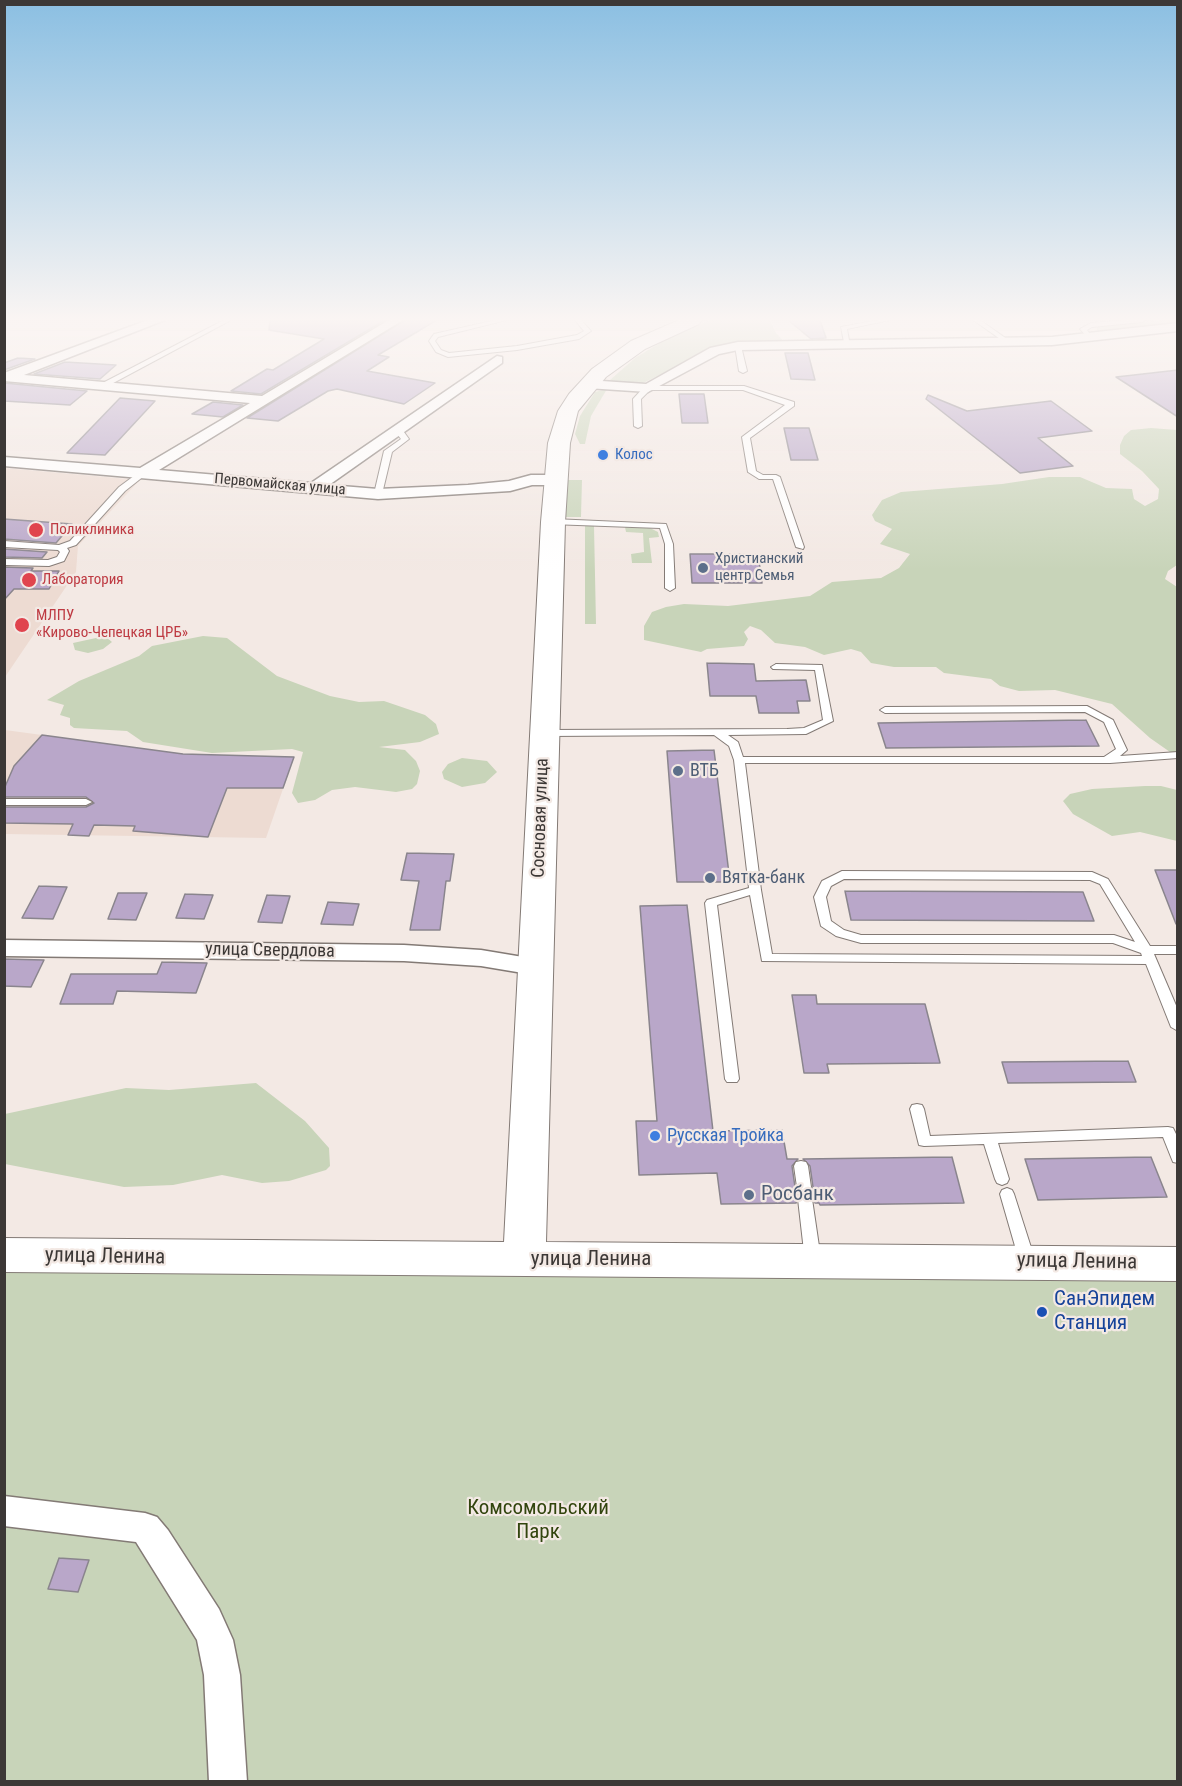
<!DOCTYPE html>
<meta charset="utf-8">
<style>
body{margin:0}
#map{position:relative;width:1182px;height:1786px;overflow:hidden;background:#f3e9e4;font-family:"Roboto Condensed",sans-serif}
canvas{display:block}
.frame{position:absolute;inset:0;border:6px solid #3c3836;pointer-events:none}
</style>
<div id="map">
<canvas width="1182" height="1786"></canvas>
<div class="frame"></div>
</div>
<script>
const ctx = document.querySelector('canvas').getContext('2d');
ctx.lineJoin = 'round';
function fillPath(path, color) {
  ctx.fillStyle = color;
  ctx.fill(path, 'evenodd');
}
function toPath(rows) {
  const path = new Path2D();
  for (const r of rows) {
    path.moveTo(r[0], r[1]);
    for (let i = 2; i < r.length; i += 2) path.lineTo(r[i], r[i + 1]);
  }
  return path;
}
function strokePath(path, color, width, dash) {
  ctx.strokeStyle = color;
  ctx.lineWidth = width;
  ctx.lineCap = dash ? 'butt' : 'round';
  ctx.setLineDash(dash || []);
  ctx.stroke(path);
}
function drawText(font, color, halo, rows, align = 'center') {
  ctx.font = font + ' "Roboto Condensed",sans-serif';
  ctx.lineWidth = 4.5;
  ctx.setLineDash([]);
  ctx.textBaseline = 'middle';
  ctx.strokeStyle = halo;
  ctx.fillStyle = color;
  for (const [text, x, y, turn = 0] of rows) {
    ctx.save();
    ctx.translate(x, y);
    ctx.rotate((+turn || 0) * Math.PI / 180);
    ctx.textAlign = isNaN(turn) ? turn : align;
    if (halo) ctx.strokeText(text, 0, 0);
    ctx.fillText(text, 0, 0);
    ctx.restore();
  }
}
const built = toPath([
 [5,468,140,480,78,546,76,572,5,677],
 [5,730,183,754,294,757,266,838,5,834]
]);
const green = toPath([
 [710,320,770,320,776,333,785,343,723,344,641,384,612,382,610,380,635,358,668,338],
 [1163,320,1177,320,1177,325,1098,333,1096,327],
 [607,389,591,416,585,444,580,444,575,434,580,416,595,392],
 [1151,428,1177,430,1177,565,1168,571,1165,579,1177,587,1177,753,1170,752,1150,738,1112,704,1055,690,1019,691,1000,686,991,679,944,673,936,667,894,667,871,663,861,652,851,649,824,655,805,647,775,643,761,630,750,626,744,632,748,639,744,646,707,649,701,652,644,640,644,626,652,612,666,607,684,604,728,606,810,596,832,582,881,578,899,568,910,554,880,544,892,529,875,521,872,515,882,500,901,492,1002,484,1049,477,1080,477,1106,488,1132,489,1134,499,1145,506,1158,499,1159,489,1142,471,1120,454,1120,445,1124,436,1131,430],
 [567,480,582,480,581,517,565,517],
 [585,526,594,526,596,624,585,624],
 [625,527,650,528,658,532,659,537,649,538,652,563,632,563,631,554,644,552,643,533,626,532],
 [105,636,112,642,103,649,88,653,75,650,73,643],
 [203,636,227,638,277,676,330,696,359,702,384,701,425,715,436,724,439,734,420,742,379,747,405,750,416,761,420,771,417,784,412,789,396,792,355,787,332,790,315,800,298,803,292,793,303,752,292,749,212,753,143,742,127,731,74,728,70,725,70,718,60,715,64,705,47,700,79,681,139,656,152,646],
 [462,758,487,761,497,772,485,783,462,787,444,779,442,772,448,764],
 [1145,786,1161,786,1177,790,1177,841,1140,832,1112,836,1073,814,1063,801,1070,794,1092,789],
 [256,1083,305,1121,329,1148,330,1166,326,1170,289,1181,262,1183,222,1175,173,1185,124,1187,5,1164,5,1114,126,1088,169,1090],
 [5,1255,1177,1264,1177,1781,5,1781]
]);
const building = toPath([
 [270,320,385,320,261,394,231,391,267,369,273,370,324,339,269,330,270,320],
 [405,320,437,320,378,355,389,357,367,371,435,383,404,404,337,389,328,391,278,421,247,418,405,320],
 [788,320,820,320,826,338,811,339,788,320],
 [785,353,808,353,815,380,791,379,785,353],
 [18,358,35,359,4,370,4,363,18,358],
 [65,362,116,365,100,379,34,374,65,362],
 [1178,370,1178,417,1116,377,1178,370],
 [4,383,87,391,70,405,4,401,4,383],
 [679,394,704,394,708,423,682,423,679,394],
 [928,395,967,411,1051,401,1092,431,1038,438,1073,466,1020,473,926,399,928,395],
 [120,398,155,401,105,455,67,453,120,398],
 [213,402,243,405,223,417,192,414,213,402],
 [784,428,809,428,818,460,791,460,784,428],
 [4,519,72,524,56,543,4,539,4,519],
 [4,549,47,552,42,558,4,557,4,549],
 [690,554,758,554,762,583,692,583,690,554],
 [4,567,33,568,31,571,59,571,49,589,14,589,4,600,4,567],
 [707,663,754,664,756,681,806,680,810,701,797,701,799,713,759,713,756,696,710,696,707,663],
 [1086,720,1099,746,886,748,878,723,1086,720],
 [42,735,183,754,294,757,283,788,227,788,208,837,133,831,135,826,94,825,89,836,68,835,73,824,4,823,4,807,86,807,94,803,86,797,4,797,4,789,14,766,42,735],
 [714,750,730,882,677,882,667,751,714,750],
 [407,853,454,854,450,881,446,881,440,930,410,930,419,881,401,880,407,853],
 [1155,870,1178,870,1178,924,1176,924,1155,870],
 [39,886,67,887,53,919,22,918,39,886],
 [845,891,1083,892,1094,921,851,920,845,891],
 [118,893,147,893,136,920,108,919,118,893],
 [185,894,213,895,204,919,176,918,185,894],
 [267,895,290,896,282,923,258,922,267,895],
 [328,902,359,904,353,925,321,924,328,902],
 [687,905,713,1131,782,1130,787,1159,798,1159,792,1166,795,1187,799,1193,796,1203,721,1204,717,1173,639,1175,636,1121,657,1121,640,906,687,905],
 [4,959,44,960,31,987,4,986,4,959],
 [162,962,207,963,196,993,117,991,113,1004,60,1004,71,974,157,974,162,962],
 [792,995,816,995,817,1004,925,1004,940,1063,827,1064,829,1073,804,1073,792,995],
 [1128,1061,1136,1082,1008,1083,1002,1062,1128,1061],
 [952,1157,964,1203,820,1205,819,1203,815,1203,810,1193,813,1187,810,1166,803,1159,952,1157],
 [1151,1157,1167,1197,1038,1200,1025,1159,1151,1157],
 [59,1558,89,1560,78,1592,48,1589,59,1558]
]);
const lane = toPath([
 [224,320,231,320,102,389,95,387,224,320],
 [496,320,507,320,438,337,435,341,441,350,449,353,517,346,577,335,584,331,575,320,581,320,591,331,579,339,517,350,448,357,436,352,429,341,434,334,496,320],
 [878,320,890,320,847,329,850,346,845,347,841,327,878,320],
 [973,320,980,320,1011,342,1006,343,973,320],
 [1125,320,1145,320,1142,322,1092,327,1087,330,1092,337,1089,339,1080,329,1091,323,1125,320],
 [738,344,741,346,747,371,743,373,739,371,735,346,738,344],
 [645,386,744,386,794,402,794,406,750,438,756,471,763,475,776,475,780,477,804,547,803,549,796,547,773,479,759,479,748,472,742,437,785,405,743,390,650,390,641,399,642,426,638,428,634,426,633,399,645,386],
 [395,428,401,428,409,439,392,452,382,494,375,496,374,494,384,451,401,439,394,430,395,428],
 [142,470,149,472,125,491,76,545,67,548,69,551,64,561,49,566,4,565,4,559,48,560,57,557,60,552,58,550,4,547,4,541,59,545,70,541,119,487,142,470],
 [553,519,666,524,673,544,675,588,670,591,665,588,665,544,660,528,550,524,549,522,553,519],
 [776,664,822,665,833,721,806,734,728,735,738,742,743,757,1104,757,1116,749,1104,722,1085,712,885,713,880,710,885,707,1087,706,1113,720,1127,750,1120,756,1178,752,1178,758,1110,763,745,763,761,890,772,954,1142,956,1141,953,1113,943,861,943,836,936,821,926,814,897,822,881,842,871,1092,872,1108,879,1150,946,1178,946,1178,954,1154,954,1178,1010,1178,1031,1171,1027,1146,964,762,961,750,895,717,905,739,1079,737,1082,727,1082,725,1079,705,903,707,900,749,888,734,760,729,746,714,735,546,736,541,733,546,730,787,729,804,728,823,720,815,670,773,669,771,667,776,664],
 [844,879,1090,880,1100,884,1135,942,1114,935,861,935,844,930,831,921,826,897,831,886,844,879],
 [4,799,86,799,92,802,86,805,4,805,4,799],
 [917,1104,922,1105,924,1109,930,1136,1168,1127,1173,1128,1178,1138,1178,1163,1173,1162,1163,1137,998,1143,1009,1179,1007,1183,1002,1185,997,1183,995,1179,984,1144,924,1146,919,1145,910,1109,912,1105,917,1104],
 [801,1161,806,1162,808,1166,811,1187,809,1191,804,1193,799,1191,797,1187,794,1166,796,1162,801,1161],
 [1007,1188,1012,1190,1014,1194,1035,1260,1032,1264,1027,1266,1022,1264,1019,1260,1000,1194,1002,1190,1007,1188],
 [805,1193,810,1195,812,1199,821,1260,818,1264,813,1266,808,1264,805,1260,798,1199,800,1195,805,1193]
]);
const street = toPath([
 [148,320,165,320,24,375,262,396,389,320,403,320,159,470,311,483,497,356,502,357,502,363,329,485,378,489,468,485,509,481,531,475,555,475,563,480,555,485,532,485,510,491,378,499,4,466,4,457,140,468,250,403,4,381,4,373,148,320],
 [1178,323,1178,331,1052,345,738,350,719,354,648,392,587,388,580,384,587,380,646,384,710,348,738,342,1052,337,1178,323],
 [4,940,404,945,481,950,535,959,543,962,547,967,543,972,535,975,481,966,404,961,4,956,4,940],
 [4,1496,145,1513,157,1517,168,1530,219,1609,233,1640,240,1675,247,1782,209,1782,204,1675,197,1640,136,1542,4,1526,4,1496]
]);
const secondary = toPath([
 [679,320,702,320,699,324,645,349,606,377,578,411,570,443,565,522,546,1242,1178,1247,1178,1281,4,1272,4,1238,504,1242,541,522,548,443,558,411,569,394,592,369,631,341,679,320]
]);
const markers = [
 [603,455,6,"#3f7fe0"],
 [36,530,8,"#e0444e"],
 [703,568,6,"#5c6f8a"],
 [29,580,8,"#e0444e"],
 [22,625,8,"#e0444e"],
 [678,771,6,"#5c6f8a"],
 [710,878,6,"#5c6f8a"],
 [655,1136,6,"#3f7fe0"],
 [749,1195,6,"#5c6f8a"],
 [1042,1312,6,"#1a4fb4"]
];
const farShopnames = [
 ["Колос",615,455]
];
const farStreetnames = [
 ["Первомайская улица",280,485,5]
];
const farHealthnames = [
 ["Поликлиника",50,530],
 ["Лаборатория",42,580],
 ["МЛПУ",36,616],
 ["«Кирово-Чепецкая ЦРБ»",36,633]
];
const farServicenames = [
 ["Христианский",715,559],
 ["центр Семья",715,576]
];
const serviceNames = [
 ["ВТБ",690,771],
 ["Вятка-банк",722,878]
];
const streetNames = [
 ["Сосновая улица",541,818,-88],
 ["улица Свердлова",270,951,1]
];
const shopNames = [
 ["Русская Тройка",667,1136]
];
const nearServicenames = [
 ["Росбанк",761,1195]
];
const nearStreetnames = [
 ["улица Ленина",105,1257,1],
 ["улица Ленина",591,1260],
 ["улица Ленина",1077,1262,1]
];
const nearTransitnames = [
 ["СанЭпидем",1054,1300],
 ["Станция",1054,1324]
];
const nearParknames = [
 ["Комсомольский",538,1509],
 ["Парк",538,1533]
];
fillPath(built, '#eddbd2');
fillPath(green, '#c8d4b9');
fillPath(building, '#b9a7c9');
strokePath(building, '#8a858d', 1.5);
strokePath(lane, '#837a75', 2);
strokePath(street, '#837a75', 3);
strokePath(secondary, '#837a75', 2);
fillPath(lane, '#fff');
fillPath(street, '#fff');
fillPath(secondary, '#fff');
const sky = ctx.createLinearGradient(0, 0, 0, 570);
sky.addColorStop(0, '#8bbfe2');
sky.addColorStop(0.56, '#faf5f3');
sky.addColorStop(1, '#faf5f300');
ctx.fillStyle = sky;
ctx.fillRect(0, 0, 1182, 570);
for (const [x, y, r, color] of markers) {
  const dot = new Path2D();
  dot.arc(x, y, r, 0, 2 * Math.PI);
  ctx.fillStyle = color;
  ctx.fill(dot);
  strokePath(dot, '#f3e9e4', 2);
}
drawText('15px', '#366cbe', '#f3e9e4', farShopnames, 'left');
drawText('15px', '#3c3836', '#f3e9e4', farStreetnames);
drawText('15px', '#be3a42', '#f3e9e4', farHealthnames, 'left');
drawText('15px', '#4e5e75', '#f3e9e4', farServicenames, 'left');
drawText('18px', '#4e5e75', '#f3e9e4', serviceNames, 'left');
drawText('18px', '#3c3836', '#f3e9e4', streetNames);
drawText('18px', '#366cbe', '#f3e9e4', shopNames, 'left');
drawText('21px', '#4e5e75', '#f3e9e4', nearServicenames, 'left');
drawText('21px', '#3c3836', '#f3e9e4', nearStreetnames);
drawText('21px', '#164399', '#f3e9e4', nearTransitnames, 'left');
drawText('21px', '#32450e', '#f3e9e4', nearParknames);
</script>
